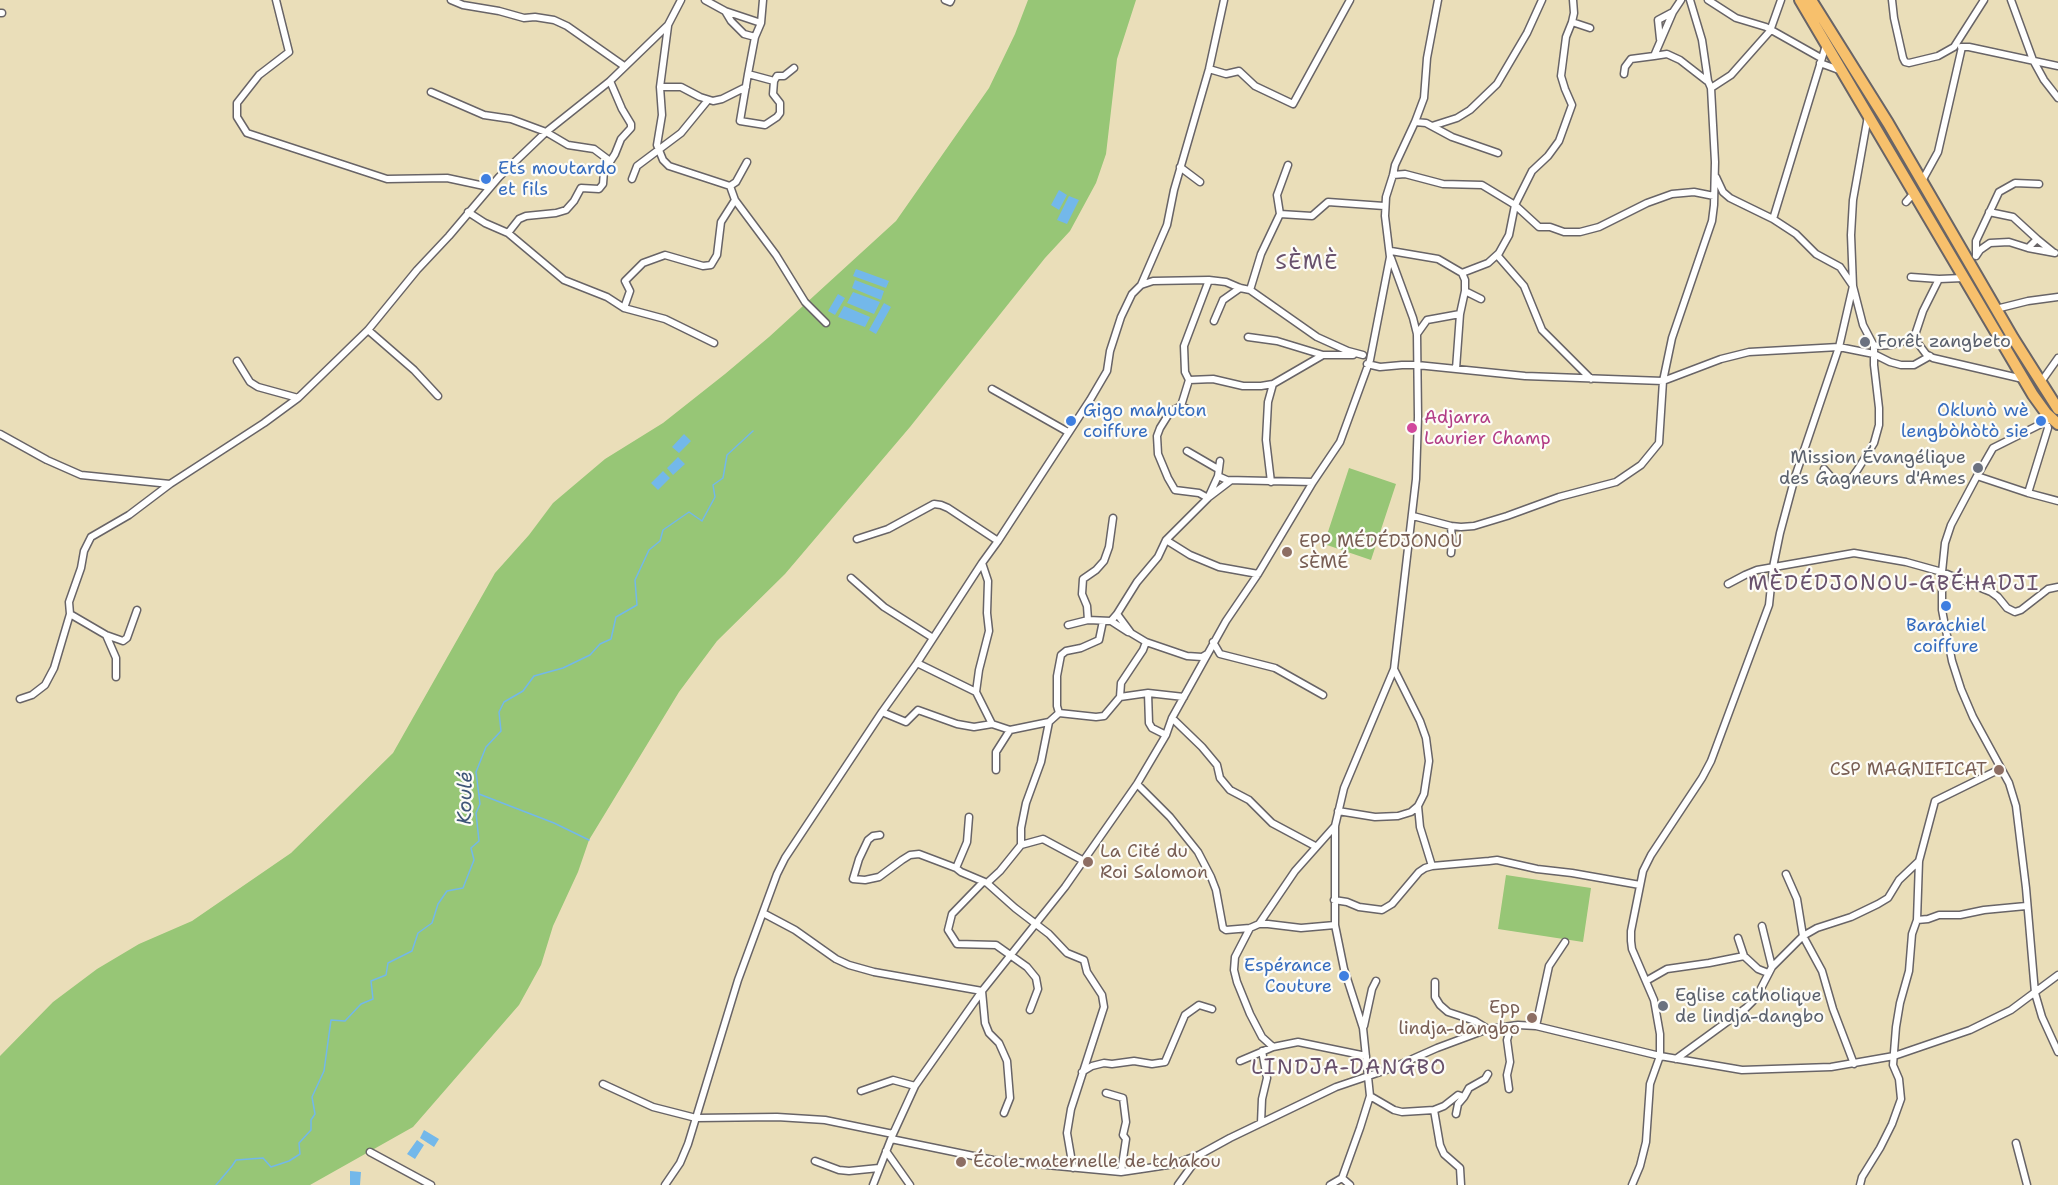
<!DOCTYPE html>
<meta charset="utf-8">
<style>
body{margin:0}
canvas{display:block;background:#eadeb9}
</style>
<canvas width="2058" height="1185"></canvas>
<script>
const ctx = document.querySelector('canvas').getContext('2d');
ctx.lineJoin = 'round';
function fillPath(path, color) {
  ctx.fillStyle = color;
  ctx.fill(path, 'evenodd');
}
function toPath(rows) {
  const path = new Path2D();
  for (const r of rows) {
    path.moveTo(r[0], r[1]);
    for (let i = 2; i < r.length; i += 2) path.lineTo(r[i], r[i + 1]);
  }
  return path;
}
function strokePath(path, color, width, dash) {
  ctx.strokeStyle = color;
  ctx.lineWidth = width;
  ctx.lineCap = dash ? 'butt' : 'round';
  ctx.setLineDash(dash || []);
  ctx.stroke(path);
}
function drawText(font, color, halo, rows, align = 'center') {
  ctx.font = font + ' "Shantell Sans",sans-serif';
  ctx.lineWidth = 4.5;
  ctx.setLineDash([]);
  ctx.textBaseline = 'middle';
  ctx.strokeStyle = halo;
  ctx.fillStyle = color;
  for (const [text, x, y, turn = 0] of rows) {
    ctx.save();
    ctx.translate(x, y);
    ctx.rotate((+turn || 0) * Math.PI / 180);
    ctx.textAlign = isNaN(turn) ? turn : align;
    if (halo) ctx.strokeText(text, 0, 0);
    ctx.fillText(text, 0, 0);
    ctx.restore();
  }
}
const green = toPath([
 [1028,0,1136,0,1117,59,1106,154,1096,183,1070,231,1045,258,910,427,785,574,717,641,679,692,589,840,578,872,553,926,541,965,519,1005,413,1127,310,1185,0,1185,0,1056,53,1002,97,969,139,944,192,921,291,853,393,753,495,573,529,535,553,503,605,459,663,423,725,374,769,337,896,221,989,88,1015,34],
 [1349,468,1396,484,1371,560,1324,544],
 [1506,875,1591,888,1583,942,1498,929]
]);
const water = toPath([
 [1059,190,1067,195,1059,210,1051,205],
 [1069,196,1079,200,1067,224,1057,220],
 [856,269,889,281,886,288,853,276],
 [855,280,884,291,881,300,852,288],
 [853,292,880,302,874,314,847,303],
 [838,294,845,298,835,315,828,311],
 [884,303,891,307,876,334,869,330],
 [844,306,870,317,865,327,838,317],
 [684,434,691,441,679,453,672,447],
 [678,457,685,464,673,475,667,468],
 [663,471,670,478,658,490,651,483],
 [424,1130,439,1139,434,1147,420,1138],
 [417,1140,424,1145,415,1159,407,1154],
 [350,1171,361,1172,360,1185,350,1185]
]);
const stream = toPath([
 [479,794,554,823,589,840],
 [216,1185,232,1166,236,1160,263,1158,271,1167,289,1161,300,1154,299,1143,311,1130,311,1120,315,1114,312,1097,324,1071,331,1020,345,1021,361,1004,373,999,371,981,386,975,388,963,412,951,418,933,432,923,438,904,447,891,463,888,474,860,471,848,479,841,476,813,480,804,476,772,486,747,501,731,499,712,504,702,523,691,534,676,563,668,590,655,600,644,611,639,616,617,637,605,635,580,649,550,660,541,663,530,689,512,702,521,715,497,713,485,723,478,727,455,753,431]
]);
const street = toPath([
 [276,0,289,52,259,75,237,103,237,117,247,133,387,179,447,178,489,187],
 [451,0,463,5,499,11,524,18,535,17,554,20,567,26,624,66],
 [705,0,725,11,761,23],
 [763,0,761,23,755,37,748,74,740,121,765,125,777,117,780,113,780,103,773,94,774,81],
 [945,0,950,2,951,0],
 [1573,0,1574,13,1572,22,1590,28],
 [1708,0,1736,18,1766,27,1821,58],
 [1892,0,1894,18,1903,58,1905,62,1909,63,1938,56,1954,47,1984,0],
 [2011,0,2033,60,2044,80,2058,98],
 [725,11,731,21,744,34,755,37],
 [0,13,2,13],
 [668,26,660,87,662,115,657,145,663,160,669,166,730,186,735,200,776,255,805,302,826,323],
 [1660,39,1658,20,1673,12],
 [1961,47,1969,47,2058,66],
 [1654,56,1667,54,1680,60,1707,81],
 [1820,63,1839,70],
 [1209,69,1226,74,1239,71,1255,86,1293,104,1350,0],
 [748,74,774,81,777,76,784,76,794,68],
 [1624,74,1625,67,1631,59,1654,56,1673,12,1681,0],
 [660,87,681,87,700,97,713,101,722,99,746,87],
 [1711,88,1731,75,1770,31,1781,0],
 [431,92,484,115,511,119,546,132,568,145,594,149,610,161],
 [1415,122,1426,123,1452,137,1498,153],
 [1432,126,1457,118,1470,110,1497,84,1527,33,1542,0],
 [1180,167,1200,182],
 [1393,175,1405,174,1443,184,1482,185,1515,205,1539,227,1550,227,1564,232,1580,232,1599,227,1647,203,1672,194,1694,192,1714,196],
 [1716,177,1723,192,1730,198,1773,219,1796,234,1816,254,1840,267,1853,286,1863,325,1874,346],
 [632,179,637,166,681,133,708,100],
 [1922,181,1938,152,1962,47],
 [730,186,736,182,747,162],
 [1906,202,1914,193],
 [468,212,485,223,508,233,564,280,607,297,624,308,665,319,714,343],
 [1280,214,1312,216,1328,202,1384,206],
 [1773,219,1826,45],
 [508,233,519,219,526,216,556,213,566,210,574,201,581,188,599,189,603,184,604,171,615,154,621,139,631,128,631,124,622,109,610,81],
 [2037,239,2053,252],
 [2028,248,2055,253],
 [1391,251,1438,259,1462,273,1465,280,1465,291,1460,314,1456,369],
 [1497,255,1524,286,1542,330,1591,379],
 [1976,256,1980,250,1990,243,2009,242,2028,248,2037,239,2013,217,1989,212],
 [1976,256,1976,241,1999,192,2015,183,2039,184],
 [1462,273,1488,263,1499,253,1509,235,1515,205,1532,171,1548,156,1559,141,1572,105,1565,89,1561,76,1566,37,1572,22],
 [1911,277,1939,279],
 [1963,278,1939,279,1923,311,1914,338,1926,354,1933,358,2023,379],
 [1141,285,1167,225,1174,190,1209,69,1224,0],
 [1250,290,1261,254,1280,214,1277,195,1288,165],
 [1465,291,1481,299],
 [624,308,630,291,625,281,643,263,665,255,703,266,711,265,717,255,721,222,735,200],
 [1996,309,2028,301,2058,297],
 [1214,321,1223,300,1240,288],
 [368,330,414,370,438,396],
 [1417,334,1427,320,1460,314],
 [1248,337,1277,341,1323,355],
 [237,361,250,382,258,387,298,398],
 [1367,364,1380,367,1402,365,1417,365,1525,376,1663,381,1721,359,1749,352,1839,347,1874,354,1890,362,1901,365,1914,365,1930,356],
 [1189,380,1185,372,1184,346,1209,280],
 [2041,382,2058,358],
 [992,389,1068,432],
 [1181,406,1197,413],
 [2047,414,2049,420,1993,448,1977,476,1951,525,1945,543,1942,572,1942,610,1952,661,1961,689,1973,717,2009,783,2016,806,2026,888,2035,993,2042,1017,2058,1052],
 [0,434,47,460,81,475,170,484],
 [1187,451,1218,469],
 [1824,469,1831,477,1843,482,1851,479,1858,469,1874,443,1879,425,1879,408,1874,365,1874,346,1891,345,1914,338],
 [1218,476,1227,480,1313,482],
 [1977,476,2028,493,2048,428,2046,421],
 [1271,482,1266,440,1268,402,1273,384],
 [2028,493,2058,501],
 [1209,497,1230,481],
 [1208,498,1199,493,1175,490,1168,478,1158,454,1157,436,1160,428,1170,412,1181,406,1189,380,1213,379,1243,386,1261,386,1273,384,1323,355,1353,355],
 [1413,516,1451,526,1461,527,1474,526,1507,516,1559,497,1616,482,1641,465,1659,443,1663,381,1672,338,1712,221,1714,205,1715,162,1711,88,1708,81,1702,40,1690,0],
 [1451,526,1452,542,1451,553],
 [857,539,888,529,934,504,941,505,948,508,998,541],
 [1166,540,1190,555,1219,567,1258,574],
 [982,563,988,581,987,613,989,631,979,670,976,692,992,724,1010,730],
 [851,578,884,607,933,638],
 [1728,584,1745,575,1757,570,1854,553,1906,562,1942,572,1991,592,1998,597,2007,608,2015,612,2021,610,2048,589,2058,587],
 [137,610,127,638,123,641,106,635,70,614,69,602,81,568,84,551,91,537,129,515,170,484,264,423,298,398,368,330,417,270,449,236,499,177,546,132,610,81,668,25,681,0],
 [1117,614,1137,582,1158,557,1166,540,1208,498,1218,476,1220,461],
 [1088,620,1087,606,1082,594,1083,579,1096,570,1104,561,1109,547,1113,518],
 [1111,621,1128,632],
 [1068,625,1088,620,1111,621,1117,614,1131,633,1146,642,1187,656,1202,657,1207,654],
 [106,635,116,658,116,677],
 [1213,642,1220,654,1275,668,1323,695],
 [917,663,976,692],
 [1148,693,1149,723,1152,728,1166,735],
 [1120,697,1121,683,1143,650,1146,642],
 [20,699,32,695,45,685,54,668,70,614],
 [882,712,906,722,918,710,957,724,974,727,992,724],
 [1059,713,1057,706,1057,676,1061,655,1066,651,1081,648,1099,640,1103,621],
 [1172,718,1202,747,1217,765,1220,778,1230,790,1249,800,1272,823,1315,846],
 [996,770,996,752,1010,730,1049,722],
 [1137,784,1170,817,1198,852,1211,877,1216,890,1223,928,1226,930,1250,928,1259,924,1268,924,1301,928,1335,925],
 [1418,806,1420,827,1432,866],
 [1338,811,1375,817,1398,816,1411,812,1418,806,1424,794,1429,761,1426,738,1420,721,1394,669],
 [880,835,873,836,868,840,859,859,853,879,865,880,879,877,902,860,910,855,919,854,956,868,961,872,987,883,1015,908,1049,934,1067,953,1084,960,1087,972,1102,995,1104,1007,1071,1109,1067,1133,1073,1168],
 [1021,845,1021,828,1026,803,1041,762,1049,722,1059,713,1096,717,1104,716,1120,697,1148,693,1184,697],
 [956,868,967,842,969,817],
 [1786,874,1797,899,1803,936,1822,971,1833,1009,1854,1064],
 [983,882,952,914,948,930,957,944,996,945,1027,967,1036,978,1038,989,1030,1010],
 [987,883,1000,871,1021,845,1043,839,1084,861],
 [1334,900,1347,902,1359,907,1382,910,1392,904,1419,872,1425,868,1432,866,1489,861,1497,860,1537,869,1572,873,1640,885],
 [763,913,795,930,836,959,849,965,874,972,982,991,985,1023,989,1033,999,1043,1007,1061,1010,1098,1004,1113],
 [1917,920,1928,919,1939,915,1960,915,1984,910,2026,906],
 [1259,924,1295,871,1335,826],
 [1762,926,1772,967],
 [1250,928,1235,957,1234,970,1237,982,1250,1014,1262,1037,1273,1047],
 [1738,938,1744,956,1758,969,1768,973],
 [1646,981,1667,969,1709,963,1744,956],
 [1435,982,1435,997,1440,1005,1448,1012,1475,1021,1488,1029],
 [1364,1026,1372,989,1376,981],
 [1536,1026,1549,966,1565,942],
 [1676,1059,1746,1008,1756,998,1772,967,1803,936,1817,928,1851,917,1878,904,1888,898,1899,880,1919,861],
 [1240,1061,1273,1047,1298,1042,1366,1056],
 [1082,1072,1092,1066,1104,1063,1112,1064,1134,1061,1152,1064,1165,1062,1185,1015,1199,1005,1212,1009],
 [603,1084,653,1107,696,1118,777,1117,825,1120,893,1134],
 [1509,1089,1507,1075,1510,1062,1507,1040,1511,1026],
 [861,1091,893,1080,915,1086],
 [1106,1093,1123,1098,1126,1122,1123,1135,1126,1139,1121,1172],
 [1370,1096,1394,1110,1402,1112,1434,1110,1444,1106,1458,1095,1464,1097,1469,1088,1485,1079,1488,1074],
 [1434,1110,1440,1145,1444,1154,1460,1168,1461,1185],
 [1456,1114,1458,1104,1464,1097],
 [1261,1123,1262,1099,1267,1078,1262,1051],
 [891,1139,993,1160,1121,1172,1148,1168,1174,1164,1199,1155,1230,1138,1336,1087,1392,1068,1437,1048,1488,1029,1518,1025,1536,1026,1660,1056,1742,1070,1831,1067,1894,1056,1970,1030,2011,1010,2058,975],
 [2016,1143,2027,1185],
 [886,1151,910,1185],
 [370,1152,431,1185],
 [815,1161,839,1170,849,1171,879,1168],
 [1342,1178,1350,1185],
 [665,1185,680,1163,688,1144,738,980,777,874,785,858,882,712,917,663,982,563,998,541,1090,400,1107,371,1110,351,1121,317,1132,294,1141,285,1153,281,1209,280,1226,282,1240,288,1250,290,1317,337,1348,351,1363,355],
 [873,1185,893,1134,915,1086,982,991,1065,887,1137,784,1166,735,1172,718,1226,621,1258,574,1313,482,1340,442,1370,360,1390,257,1385,216,1386,197,1393,175,1395,165,1415,122,1424,98,1427,58,1438,0],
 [1178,1185,1199,1156],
 [1330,1185,1342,1178,1360,1128,1370,1096,1363,1028,1344,969,1335,925,1335,826,1344,788,1394,669,1416,479,1418,417,1417,334,1413,318,1391,258],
 [1632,1185,1640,1166,1646,1142,1650,1084,1660,1056,1660,1034,1654,1000,1632,949,1631,941,1631,931,1643,871,1651,855,1702,778,1711,761,1769,605,1773,567,1780,533,1795,477,1839,347,1853,286,1851,235,1853,200,1868,116],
 [1860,1185,1862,1177,1880,1148,1892,1124,1901,1099,1899,1079,1893,1065,1896,1027,1900,1003,1909,971,1912,934,1917,920,1919,861,1935,801,2000,769]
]);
const primary = toPath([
 [1800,0,2033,395,2046,413,2058,424],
 [1811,0,1888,123,2013,338,2058,409]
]);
const markers = [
 [486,179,6,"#3f7fe0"],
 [1865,342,6,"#6b7280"],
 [1071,421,6,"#3f7fe0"],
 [2041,421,6,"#3f7fe0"],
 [1412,428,6,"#d1479c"],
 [1978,468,6,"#6b7280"],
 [1287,552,6,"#8d6e63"],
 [1946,606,6,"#3f7fe0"],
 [1999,770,6,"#8d6e63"],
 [1088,862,6,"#8d6e63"],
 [1344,976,6,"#3f7fe0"],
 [1663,1006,6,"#6b7280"],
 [1532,1018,6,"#8d6e63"],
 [961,1162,6,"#8d6e63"]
];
const shopNames = [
 ["Ets moutardo",498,169],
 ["et fils",498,190],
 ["Gigo mahuton",1083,411],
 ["coiffure",1083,432],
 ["Oklunò wè",2029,411,"right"],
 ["lengbòhòtò sie",2029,432,"right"],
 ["Barachiel",1946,626,"center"],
 ["coiffure",1946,647,"center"],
 ["Espérance",1332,966,"right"],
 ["Couture",1332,987,"right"]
];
const worshipNames = [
 ["Forêt zangbeto",1877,342],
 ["Mission Évangélique",1966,458,"right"],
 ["des Gagneurs d'Ames",1966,479,"right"],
 ["Eglise catholique",1675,996],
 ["de lindja-dangbo",1675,1017]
];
const hotelNames = [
 ["Adjarra",1424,418],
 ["Laurier Champ",1424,439]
];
const educationNames = [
 ["EPP MÉDÉDJONOU",1299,542],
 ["SÈMÉ",1299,563],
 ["CSP MAGNIFICAT",1987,770,"right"],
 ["La Cité du",1100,852],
 ["Roi Salomon",1100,873],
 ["Epp",1520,1008,"right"],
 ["lindja-dangbo",1520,1029,"right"],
 ["École maternelle de tchakou",973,1162]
];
const waterNames = [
 ["Koulé",466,798,-89]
];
const quarterNames = [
 ["SÈMÈ",1307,264],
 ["MÈDÉDJONOU-GBÉHADJI",1894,585],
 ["LINDJA-DANGBO",1349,1069]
];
fillPath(green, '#97c676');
fillPath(water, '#73b8ea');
strokePath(stream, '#73b8ea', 1.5);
strokePath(street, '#686467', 9);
strokePath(primary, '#686467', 14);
strokePath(street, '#fff', 6);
strokePath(primary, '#f7c06c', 10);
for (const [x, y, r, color] of markers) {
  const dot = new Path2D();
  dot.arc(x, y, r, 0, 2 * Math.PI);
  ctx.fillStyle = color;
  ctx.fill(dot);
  strokePath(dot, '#fdfcf7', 2);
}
drawText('18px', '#366cbe', '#fdfcf7', shopNames, 'left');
drawText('18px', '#5b616d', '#fdfcf7', worshipNames, 'left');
drawText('18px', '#b23c85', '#fdfcf7', hotelNames, 'left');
drawText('18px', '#785e54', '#fdfcf7', educationNames, 'left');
drawText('italic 20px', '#3e5678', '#fdfcf7', waterNames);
ctx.letterSpacing = '1.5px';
drawText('21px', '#69526d', '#fdfcf7', quarterNames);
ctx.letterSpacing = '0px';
</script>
